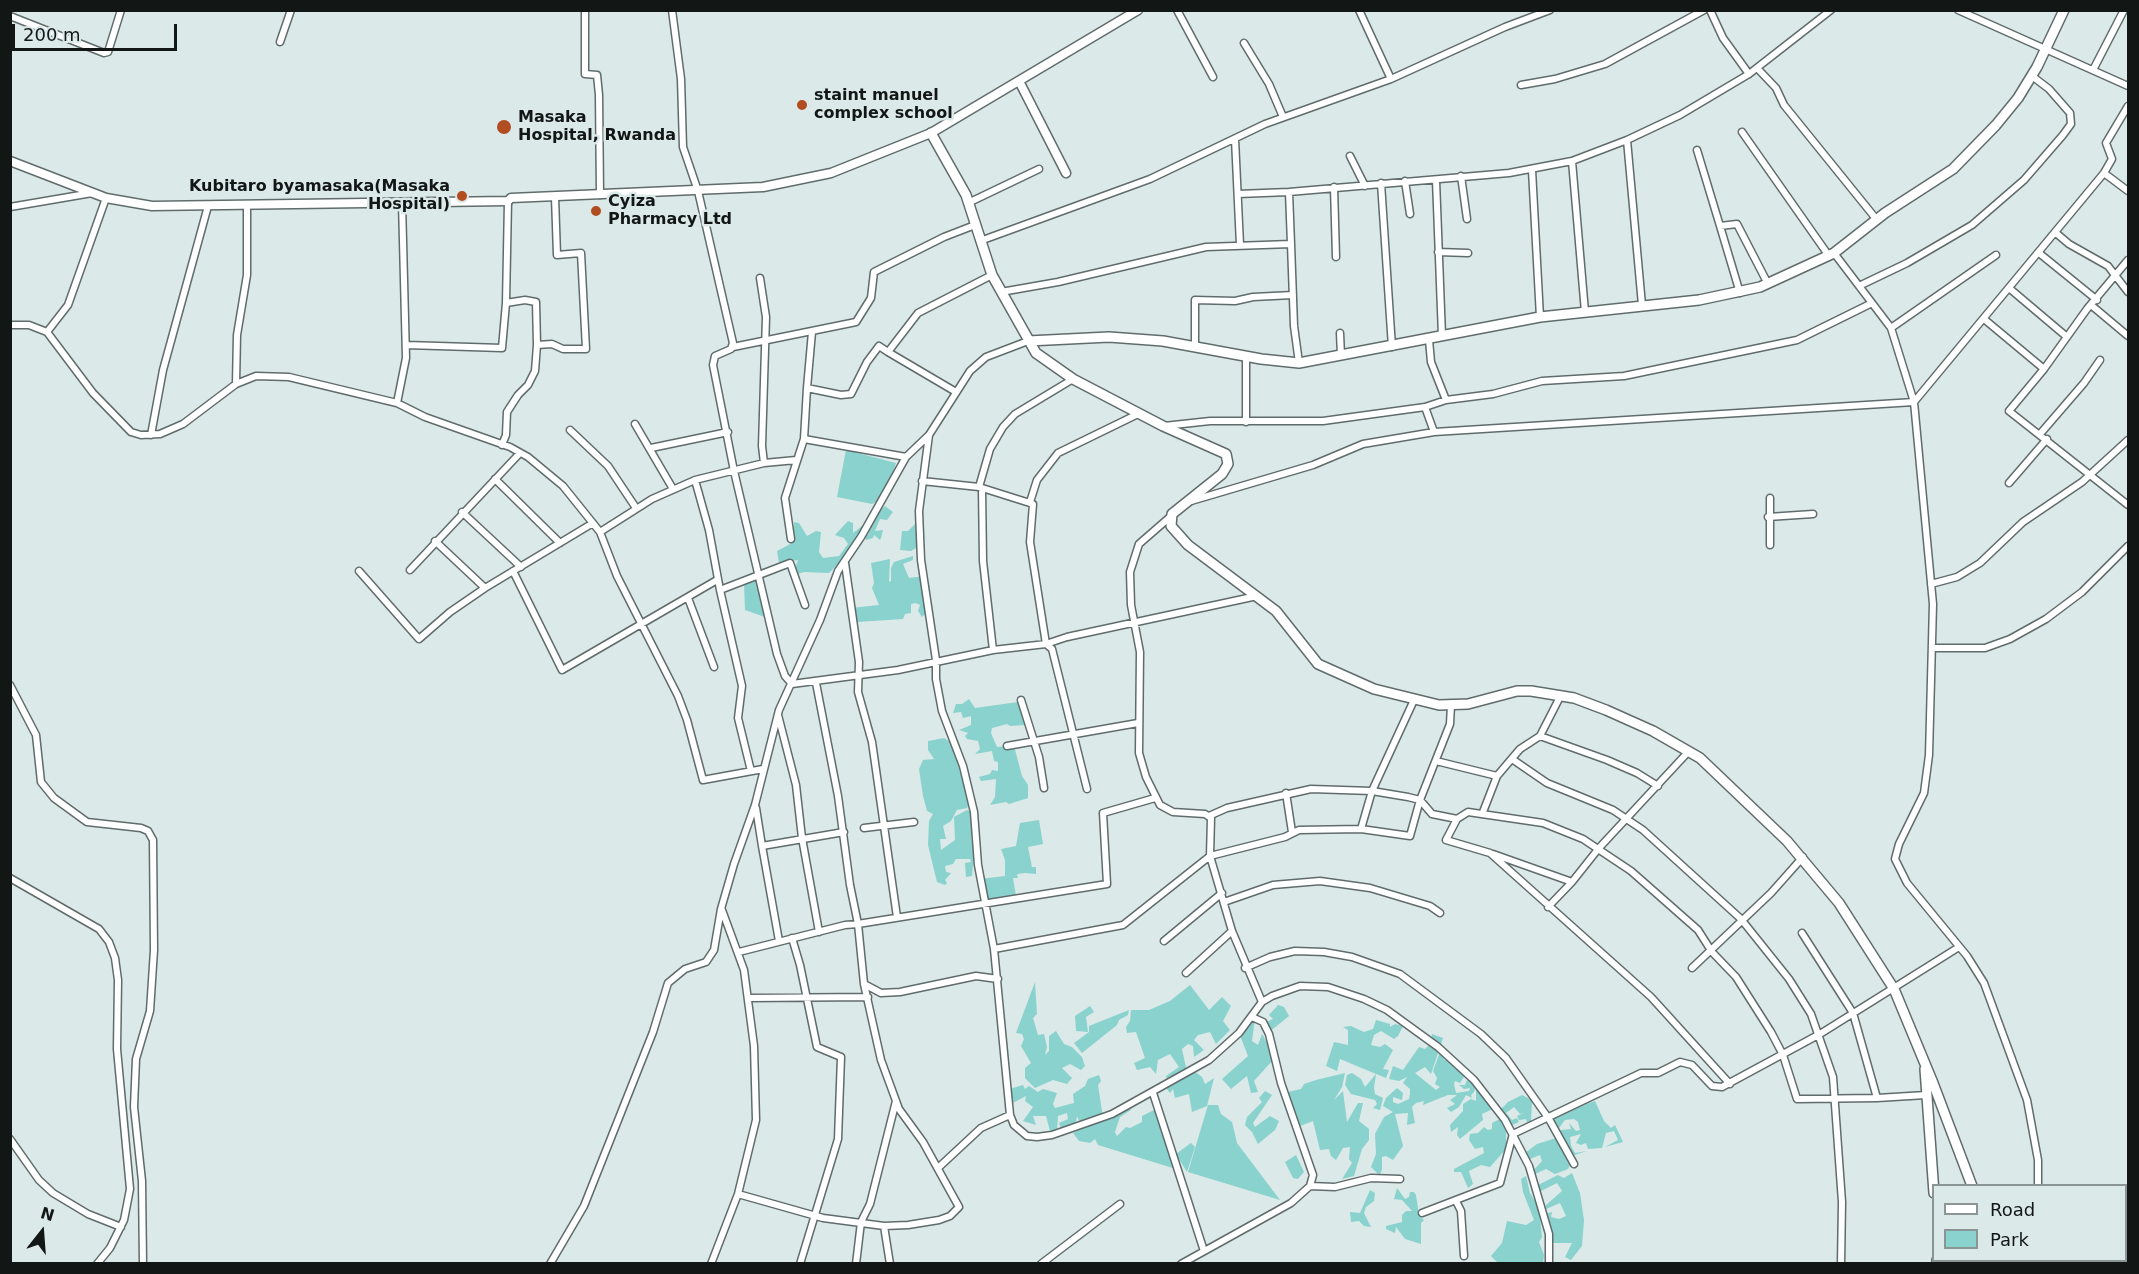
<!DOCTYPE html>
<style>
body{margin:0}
#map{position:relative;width:2139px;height:1274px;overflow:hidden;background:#dbe9e8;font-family:"DejaVu Sans",sans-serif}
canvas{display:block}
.frame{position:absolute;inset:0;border:12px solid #121716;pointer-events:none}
.legend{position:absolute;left:1932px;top:1184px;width:195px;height:78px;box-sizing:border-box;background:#dbe9e8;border:2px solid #8b9594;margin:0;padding:8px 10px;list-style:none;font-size:18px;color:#121716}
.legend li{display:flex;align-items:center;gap:12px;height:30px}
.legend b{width:30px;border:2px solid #8b9594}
.north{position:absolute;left:12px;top:1202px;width:60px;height:60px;-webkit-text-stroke:4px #dbe9e8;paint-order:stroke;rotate:17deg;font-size:16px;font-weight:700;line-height:24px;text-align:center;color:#121716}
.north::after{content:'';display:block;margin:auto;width:21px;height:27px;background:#121716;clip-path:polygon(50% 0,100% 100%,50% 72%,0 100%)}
.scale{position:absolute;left:12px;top:24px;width:165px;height:27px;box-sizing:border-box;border:3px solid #121716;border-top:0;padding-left:8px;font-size:18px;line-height:21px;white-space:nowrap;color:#121716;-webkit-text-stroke:4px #dbe9e8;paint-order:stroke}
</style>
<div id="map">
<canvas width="2139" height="1274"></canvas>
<div class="frame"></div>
<ul class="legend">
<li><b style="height:8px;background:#fff"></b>Road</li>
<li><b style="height:16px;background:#89d2ce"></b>Park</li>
</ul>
<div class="north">N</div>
<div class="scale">200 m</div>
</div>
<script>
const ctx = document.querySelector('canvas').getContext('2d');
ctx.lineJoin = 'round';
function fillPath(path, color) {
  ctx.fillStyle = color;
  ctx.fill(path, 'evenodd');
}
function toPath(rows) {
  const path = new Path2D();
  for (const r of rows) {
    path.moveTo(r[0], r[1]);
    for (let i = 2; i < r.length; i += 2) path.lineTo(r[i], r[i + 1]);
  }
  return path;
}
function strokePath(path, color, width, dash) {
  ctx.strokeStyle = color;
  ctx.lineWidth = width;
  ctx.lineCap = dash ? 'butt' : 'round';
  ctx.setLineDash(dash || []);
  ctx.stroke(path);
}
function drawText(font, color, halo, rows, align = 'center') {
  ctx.font = font + ' "DejaVu Sans",sans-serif';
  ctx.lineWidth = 5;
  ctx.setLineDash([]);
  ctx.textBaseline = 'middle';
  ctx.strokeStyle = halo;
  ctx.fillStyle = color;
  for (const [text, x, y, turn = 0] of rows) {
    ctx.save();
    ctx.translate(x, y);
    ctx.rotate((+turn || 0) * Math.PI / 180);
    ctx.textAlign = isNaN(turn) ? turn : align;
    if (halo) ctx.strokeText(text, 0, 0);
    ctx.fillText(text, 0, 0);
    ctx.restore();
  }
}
const green = toPath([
 [846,450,896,463,889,484,878,501,872,504,837,497],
 [885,506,893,512,887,520,880,519,877,526,875,531,883,530,881,538,880,540,874,535,873,538,866,540,865,536,869,534,866,529,870,530,877,513],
 [848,521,853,523,853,533,862,526,864,529,845,557,829,573,804,572,798,574,795,568,798,560,779,563,777,551,794,542,794,522,799,523,807,536,816,531,821,532,819,552,823,558,839,556,848,544,844,538,835,535],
 [916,523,918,547,911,551,900,550,902,531,908,531],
 [913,556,913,560,903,564,909,578,924,576,927,612,922,617,918,611,920,605,916,603,911,604,911,613,905,614,903,619,857,622,851,608,879,605,872,588,874,583,871,563,890,559,889,582,891,581,891,568,894,562],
 [756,581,760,591,765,617,745,610,744,584],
 [969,699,975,708,1018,702,1025,725,1010,726,1007,724,992,728,991,733,997,747,1014,746,1022,776,1028,785,1028,798,1009,804,1006,802,990,805,995,797,996,779,981,781,979,777,990,774,992,770,998,771,998,762,994,761,992,751,975,754,980,749,978,741,967,739,965,736,968,733,959,730,971,725,971,716,963,718,961,712,953,713,956,704,962,704],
 [944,738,952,743,969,805,967,808,957,810,951,821,943,826,946,839,940,839,941,850,955,840,954,817,967,810,970,811,975,821,971,837,974,852,972,876,966,877,965,863,971,862,970,859,956,859,953,864,945,866,946,872,951,873,945,880,947,883,945,885,937,882,928,845,929,821,933,814,927,811,923,796,919,769,923,760,934,759,928,750,928,741],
 [1039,820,1043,844,1028,847,1032,867,1036,867,1036,874,1025,873,1017,874,1018,878,1013,878,1016,896,995,901,983,897,980,879,1005,876,1005,860,1001,849,1016,846,1020,823],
 [1035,982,1037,1014,1033,1018,1038,1035,1044,1034,1047,1047,1045,1055,1049,1051,1049,1036,1056,1031,1064,1044,1072,1047,1082,1057,1085,1066,1081,1070,1070,1064,1062,1068,1072,1078,1067,1084,1053,1080,1035,1088,1025,1078,1025,1068,1031,1063,1021,1046,1024,1039,1022,1034,1016,1033],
 [1190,985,1209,1010,1222,997,1231,1006,1223,1021,1230,1030,1216,1044,1210,1032,1198,1035,1194,1040,1204,1050,1194,1057,1193,1046,1188,1044,1182,1049,1187,1072,1194,1071,1202,1077,1205,1084,1214,1078,1207,1106,1192,1112,1189,1094,1175,1098,1173,1089,1170,1093,1166,1088,1169,1085,1166,1076,1179,1067,1170,1054,1158,1060,1156,1074,1150,1067,1137,1070,1134,1063,1145,1058,1136,1032,1127,1033,1126,1027,1130,1021,1131,1010,1149,1010,1170,1001],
 [1278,1005,1284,1007,1289,1016,1268,1033,1262,1029,1266,1022,1273,1019,1269,1015],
 [1090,1006,1094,1012,1086,1017,1088,1032,1076,1031,1075,1016],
 [1129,1010,1128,1015,1119,1020,1117,1025,1082,1053,1074,1043,1089,1032,1089,1026],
 [1255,1018,1252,1041,1258,1045,1262,1034,1270,1048,1272,1061,1254,1081,1258,1092,1251,1093,1247,1076,1231,1089,1222,1079,1248,1056,1239,1033],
 [1376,1020,1390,1024,1390,1027,1395,1024,1403,1026,1398,1036,1394,1039,1381,1031,1374,1035,1371,1045,1380,1047,1385,1044,1393,1050,1383,1069,1389,1070,1386,1078,1376,1074,1374,1088,1375,1094,1383,1098,1380,1110,1373,1108,1377,1104,1375,1100,1351,1094,1345,1085,1347,1075,1352,1073,1361,1079,1365,1087,1376,1074,1340,1059,1337,1071,1326,1066,1334,1042,1348,1045,1348,1030,1343,1027,1351,1026,1364,1032,1373,1029],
 [1432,1034,1443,1038,1431,1074,1425,1067,1415,1073,1436,1090,1440,1087,1435,1084,1437,1078,1433,1071,1440,1052,1445,1057,1443,1060,1447,1059,1465,1075,1460,1083,1455,1081,1454,1084,1456,1093,1469,1091,1470,1088,1464,1089,1459,1085,1465,1085,1468,1078,1476,1086,1474,1092,1471,1095,1472,1098,1466,1095,1459,1107,1451,1112,1447,1108,1455,1104,1450,1100,1457,1095,1448,1095,1423,1105,1424,1101,1416,1103,1412,1107,1415,1123,1407,1125,1408,1113,1395,1114,1403,1146,1393,1160,1386,1156,1382,1157,1382,1170,1379,1175,1371,1167,1376,1154,1375,1134,1384,1117,1393,1112,1383,1106,1386,1098,1397,1088,1403,1093,1402,1100,1393,1097,1393,1102,1398,1104,1409,1099,1410,1094,1410,1089,1403,1083,1407,1077,1399,1081,1389,1079,1393,1066,1403,1070,1419,1047,1425,1049,1430,1044],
 [1345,1073,1342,1087,1334,1100,1343,1091,1347,1122,1358,1103,1363,1103,1359,1121,1369,1129,1369,1140,1362,1149,1354,1176,1342,1179,1352,1163,1349,1159,1350,1147,1343,1148,1336,1160,1331,1156,1329,1149,1320,1150,1313,1121,1300,1126,1284,1093,1301,1089,1304,1084,1316,1080],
 [1099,1075,1101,1081,1098,1085,1103,1118,1127,1105,1131,1110,1120,1117,1115,1132,1117,1136,1126,1127,1130,1128,1142,1122,1142,1116,1156,1109,1176,1169,1098,1145,1095,1139,1090,1143,1079,1141,1073,1133,1092,1123,1081,1125,1077,1116,1075,1128,1062,1131,1059,1123,1068,1119,1067,1113,1058,1116,1057,1131,1051,1135,1046,1116,1033,1116,1036,1125,1023,1121,1033,1107,1025,1101,1026,1096,1009,1105,1010,1089,1023,1085,1025,1089,1029,1086,1038,1092,1043,1089,1057,1093,1053,1104,1055,1108,1074,1103,1073,1094,1085,1086,1088,1079],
 [1476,1089,1493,1109,1482,1114,1483,1120,1460,1139,1457,1135,1458,1127,1451,1132,1450,1125,1463,1111,1463,1104,1471,1099,1476,1101],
 [1265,1091,1272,1095,1253,1123,1255,1127,1270,1116,1279,1121,1275,1130,1258,1144,1252,1132,1245,1125,1247,1117,1262,1102,1259,1098],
 [1522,1095,1532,1100,1531,1121,1527,1122,1526,1119,1519,1120,1517,1116,1524,1113,1520,1114,1514,1107,1506,1113,1512,1120,1517,1118,1519,1122,1510,1126,1499,1111,1508,1102],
 [1595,1101,1604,1121,1611,1128,1615,1125,1623,1142,1605,1147,1618,1140,1614,1131,1606,1133,1602,1148,1588,1149,1586,1143,1581,1145,1576,1143,1581,1134,1570,1137,1571,1146,1575,1153,1587,1151,1571,1156,1565,1140,1558,1135,1561,1130,1571,1129,1569,1123,1576,1131,1580,1130,1578,1122,1574,1119,1565,1120,1556,1132,1551,1116],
 [1208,1105,1218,1105,1221,1114,1232,1122,1237,1143,1280,1200,1188,1172],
 [1500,1119,1506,1130,1506,1149,1490,1167,1481,1165,1469,1171,1473,1184,1468,1188,1461,1172,1454,1172,1454,1169,1484,1153,1483,1147,1475,1149,1469,1140,1470,1134,1478,1133,1484,1127,1488,1130,1492,1129,1492,1123],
 [1556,1138,1571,1163,1568,1169,1555,1174,1546,1169,1535,1174,1533,1171,1542,1161,1540,1155,1530,1159,1525,1153,1537,1144],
 [1191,1143,1195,1147,1187,1172,1176,1154],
 [1296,1155,1304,1172,1298,1179,1293,1178,1285,1162],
 [1572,1173,1580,1193,1584,1220,1582,1246,1571,1260,1565,1257,1572,1243,1550,1243,1545,1214,1552,1212,1551,1217,1559,1219,1566,1216,1560,1203,1544,1210,1546,1205,1562,1191,1557,1183,1541,1191,1536,1186,1558,1175,1564,1178],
 [1526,1176,1530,1193,1539,1208,1542,1237,1539,1242,1544,1255,1543,1263,1497,1262,1491,1256,1502,1243,1507,1221,1526,1225,1534,1220,1523,1192,1521,1179],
 [1397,1188,1405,1199,1409,1197,1410,1192,1414,1192,1416,1195,1419,1215,1424,1220,1421,1223,1421,1244,1405,1239,1396,1227,1395,1233,1386,1229,1386,1226,1402,1222,1402,1215,1406,1211,1412,1211,1402,1200,1394,1199],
 [1370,1190,1375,1193,1374,1201,1366,1207,1364,1213,1371,1227,1364,1226,1359,1221,1351,1222,1350,1212,1360,1213]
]);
const minor = toPath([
 [585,10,585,74,597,75,599,95,600,195],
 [672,10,681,79,683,147,698,191,733,343,731,349,715,356,713,365,734,471,777,654,785,676,792,684,898,670,993,650,983,561,982,488],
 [1177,10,1213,77],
 [1359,10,1391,79],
 [1710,10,1723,38,1749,74],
 [1958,10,2128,86],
 [10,16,104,53,108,52,121,10],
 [280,42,291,10],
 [1244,43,1269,84,1283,117],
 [1757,68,1776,88,1784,105,1877,220],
 [2093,70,2124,10],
 [1521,85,1555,79,1605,64,1704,10],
 [1742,132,1829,256],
 [1235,139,1240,245],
 [1627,140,1642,305],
 [1697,150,1720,226,1737,224,1768,284],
 [1350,156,1365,186],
 [1572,161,1585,312],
 [1532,170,1540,317],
 [2104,173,2128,191],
 [1461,176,1467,219],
 [1436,180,1442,336],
 [1405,181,1410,214],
 [1381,183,1392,347],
 [1334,187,1336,257],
 [1289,192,1291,244],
 [1238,194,1289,192,1509,173,1572,161,1627,140,1680,115,1749,74,1831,10],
 [968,203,1039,169],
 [10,207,92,193],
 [1720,226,1740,293],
 [2056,233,2069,244,2108,266,2128,292],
 [980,241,1150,179,1265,124,1391,79,1505,27,1550,10],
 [1438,252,1468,253],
 [2039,253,2097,300],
 [760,278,766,317,762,446,764,463],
 [1859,286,1907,263,1972,225,2024,180,2063,135,2071,124,2070,113,2049,89,2032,76],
 [2009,288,2067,337],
 [1001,292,1058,282,1206,247,1291,244,1294,326,1299,363],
 [506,303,525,300,536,302,537,345],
 [2091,305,2128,336],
 [1984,319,2044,369,2009,411,2128,505],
 [10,325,29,325,47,332,93,393,131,432,141,435,160,434,183,424,236,384,256,376,289,377,397,403,425,417,510,447,528,457,563,486,600,532,617,576,678,696,687,720,703,780,763,769],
 [1891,328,1996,255],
 [47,332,68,305,106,198],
 [1340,333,1341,356],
 [1429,340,1431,362,1446,400],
 [406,345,502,348,506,303,508,201],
 [1195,345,1195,300,1235,301,1253,297,1293,295],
 [733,347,856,322,871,298,874,272,944,237,975,225],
 [888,352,956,392],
 [2044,369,2087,309,2128,260],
 [236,384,237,335,247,275,247,205],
 [807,388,812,332],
 [397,403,406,358,402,202],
 [1425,407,1434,432],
 [1246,422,1246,357],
 [635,424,673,489],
 [1164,426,1210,421,1323,421,1425,407,1446,400,1493,394,1542,381,1624,376,1797,340,1872,303],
 [570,430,608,466,636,508],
 [2040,434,2084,383,2100,360],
 [151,435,163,370,208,206],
 [929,435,919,511,921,560,936,660,936,679,942,711,963,766,974,812,978,865,994,949,1010,1115,1014,1125,1027,1136,1037,1137,1052,1135,1112,1114,1209,1060,1239,1033,1262,1002,1272,996,1300,986,1328,987,1364,999,1387,1010,1438,1047,1474,1080,1505,1120,1529,1166,1549,1234,1549,1264],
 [804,439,906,457],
 [502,445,506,435,507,412,518,395,528,385,535,371,537,345,552,344,563,349,586,349,581,253,557,255,555,197],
 [651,448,728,432],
 [495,479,560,543],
 [695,480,709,530,720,590,790,563,805,605],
 [922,481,979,487,990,449,1003,427,1015,414,1073,379],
 [2009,483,2047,439],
 [979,487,1033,504,1030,542,1046,644,1052,649,1087,789],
 [1191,501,1313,465,1363,444,1434,432,1914,402,1891,328,1834,253],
 [1030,502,1037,480,1058,453,1140,413],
 [462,512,521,567],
 [1170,517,1139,544,1130,572,1131,605,1140,652,1139,753,1146,777,1160,805,1173,812,1205,814,1211,818,1210,856,1232,931,1262,1002],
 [1768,517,1813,514],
 [600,532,652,499,695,480,764,463,796,460],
 [791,539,785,498,804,439,807,388,841,395,851,394,867,362,879,346,888,352,918,313,992,275],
 [435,541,485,588],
 [1770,545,1770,498],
 [845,563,859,662,858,692,872,742,897,917],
 [410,570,520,453],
 [359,571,419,639,450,612,485,588,593,523],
 [513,571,562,670,717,580],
 [1931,584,1957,577,1980,563,2023,522,2082,482,2128,440],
 [720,590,742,686,738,718,751,771],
 [688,598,714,667],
 [1933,648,1985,648,2010,639,2046,619,2082,592,2128,546],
 [993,650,1046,644,1067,637,1257,596],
 [816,683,838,796,850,885,858,924,1107,884,1103,813,1155,798],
 [10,685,36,735,41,782,54,798,87,822,141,828,148,831,153,840,154,950,150,1011,136,1059,134,1107,142,1181,143,1264],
 [1021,700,1039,757,1044,788],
 [1414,700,1372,791,1361,829,1410,836,1420,800,1450,724,1451,705],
 [778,715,796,785,802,838,819,932],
 [1540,736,1607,760,1637,773,1658,786],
 [1007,746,1138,723],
 [1512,759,1547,783,1613,810,1643,830,1741,919,1789,979,1811,1014,1833,1077,1842,1202,1841,1264],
 [1436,761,1497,776],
 [1286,793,1292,832],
 [756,808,762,846,844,832],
 [1483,812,1497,776,1520,749,1540,736,1561,695],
 [1209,816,1227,808,1311,789,1372,791,1408,797,1420,800,1432,814,1457,819],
 [864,828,914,822],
 [762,846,779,941],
 [1493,854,1572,882,1599,848,1689,751],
 [10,878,99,929,109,942,115,958,118,980,117,1049,130,1189,124,1220,110,1248,97,1264],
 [1224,902,1273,885,1320,881,1370,888,1430,906,1440,913],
 [1548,907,1572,882],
 [1802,933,1853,1013,1877,1098],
 [792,938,800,965,817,1047,841,1057,838,1139,800,1264],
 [1164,941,1222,893],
 [994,949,1123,925,1210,856,1285,837,1299,830,1361,829],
 [1245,968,1270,957,1295,951,1324,952,1352,957,1400,974,1481,1034,1506,1058,1549,1119,1574,1164],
 [1692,968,1771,893,1803,857],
 [1186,973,1232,931],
 [864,984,881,993,900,992,976,976,998,979],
 [748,998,868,997],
 [1730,1084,1651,997,1490,853,1446,840,1457,819,1468,812,1543,823,1583,839,1631,871,1698,930,1712,952,1736,977,1771,1032,1783,1055,1797,1099,1877,1098,1926,1095],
 [1153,1093,1204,1251],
 [10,1139,39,1180,53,1193,88,1214,121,1227],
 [938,1168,981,1128,1010,1115],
 [1310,1186,1335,1187,1371,1178,1400,1179],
 [2038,1186,2038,1160,2027,1100,1984,983,1967,956,1907,883,1895,859,1899,844,1924,793,1929,755,1933,604,1914,402,2104,173,2112,159,2106,143,2128,106],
 [738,1194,823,1218,884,1226,908,1225,939,1220,950,1216,959,1207,923,1142,899,1109,881,1060,864,984,858,924,845,925,739,952],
 [1456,1201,1461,1211,1464,1256],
 [1422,1213,1500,1183,1513,1134,1641,1073,1658,1073,1680,1062,1692,1065,1712,1086,1722,1087,1820,1034,1959,947],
 [884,1226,890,1264],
 [550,1264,584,1206,653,1032,668,983,685,969,706,962,714,950,721,909,734,864,755,805,779,710,820,620,838,571,861,537,906,457,929,435,970,371,986,357,1028,341],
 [711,1264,738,1194,756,1120,754,1046,744,970,722,910],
 [856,1264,861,1222,870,1204,896,1101],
 [1041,1264,1120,1204],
 [1181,1264,1291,1203,1310,1186,1313,1175,1281,1083,1269,1034,1263,1022,1252,1017],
 [1992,1264,1993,1260],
 [2027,1264,2027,1260]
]);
const tertiary = toPath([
 [1019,81,1066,173],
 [10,161,106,198,152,206,508,201,511,198,763,187,831,173,931,133,1138,10]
]);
const secondary = toPath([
 [931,133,966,195,992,275,1036,353,1073,379,1163,426,1226,454,1228,464,1222,474,1172,514,1171,526,1188,545,1276,611,1318,664,1374,689,1439,705,1468,704,1517,691,1531,691,1574,698,1606,710,1653,731,1700,758,1787,841,1839,903,1894,989,1933,1083,1972,1186],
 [1028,341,1109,337,1163,341,1261,359,1299,363,1540,317,1699,300,1760,287,1834,253,1885,213,1953,169,1996,125,2018,98,2037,67,2064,10],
 [1925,1069,1934,1193],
 [2007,1260,2008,1264],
 [1937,1264,1937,1260]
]);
const markers = [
 [802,105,6,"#b24c21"],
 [504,127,8,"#b24c21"],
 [462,196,6,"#b24c21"],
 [596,211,6,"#b24c21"]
];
const poiNames = [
 ["staint manuel",814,96],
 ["complex school",814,114],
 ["Masaka",518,118],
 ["Hospital, Rwanda",518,136],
 ["Kubitaro byamasaka(Masaka",450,187,"right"],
 ["Hospital)",450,205,"right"],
 ["Cyiza",608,202],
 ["Pharmacy Ltd",608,220]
];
fillPath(green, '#89d2ce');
strokePath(minor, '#606c6b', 9);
strokePath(tertiary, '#606c6b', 11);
strokePath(secondary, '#606c6b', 12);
strokePath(minor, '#fff', 6);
strokePath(tertiary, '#fff', 8);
strokePath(secondary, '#fff', 9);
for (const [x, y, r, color] of markers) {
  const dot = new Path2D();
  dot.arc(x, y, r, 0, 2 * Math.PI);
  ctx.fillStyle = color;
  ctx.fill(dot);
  strokePath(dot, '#dbe9e8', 2);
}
drawText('bold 16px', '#121716', '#dbe9e8', poiNames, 'left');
</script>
